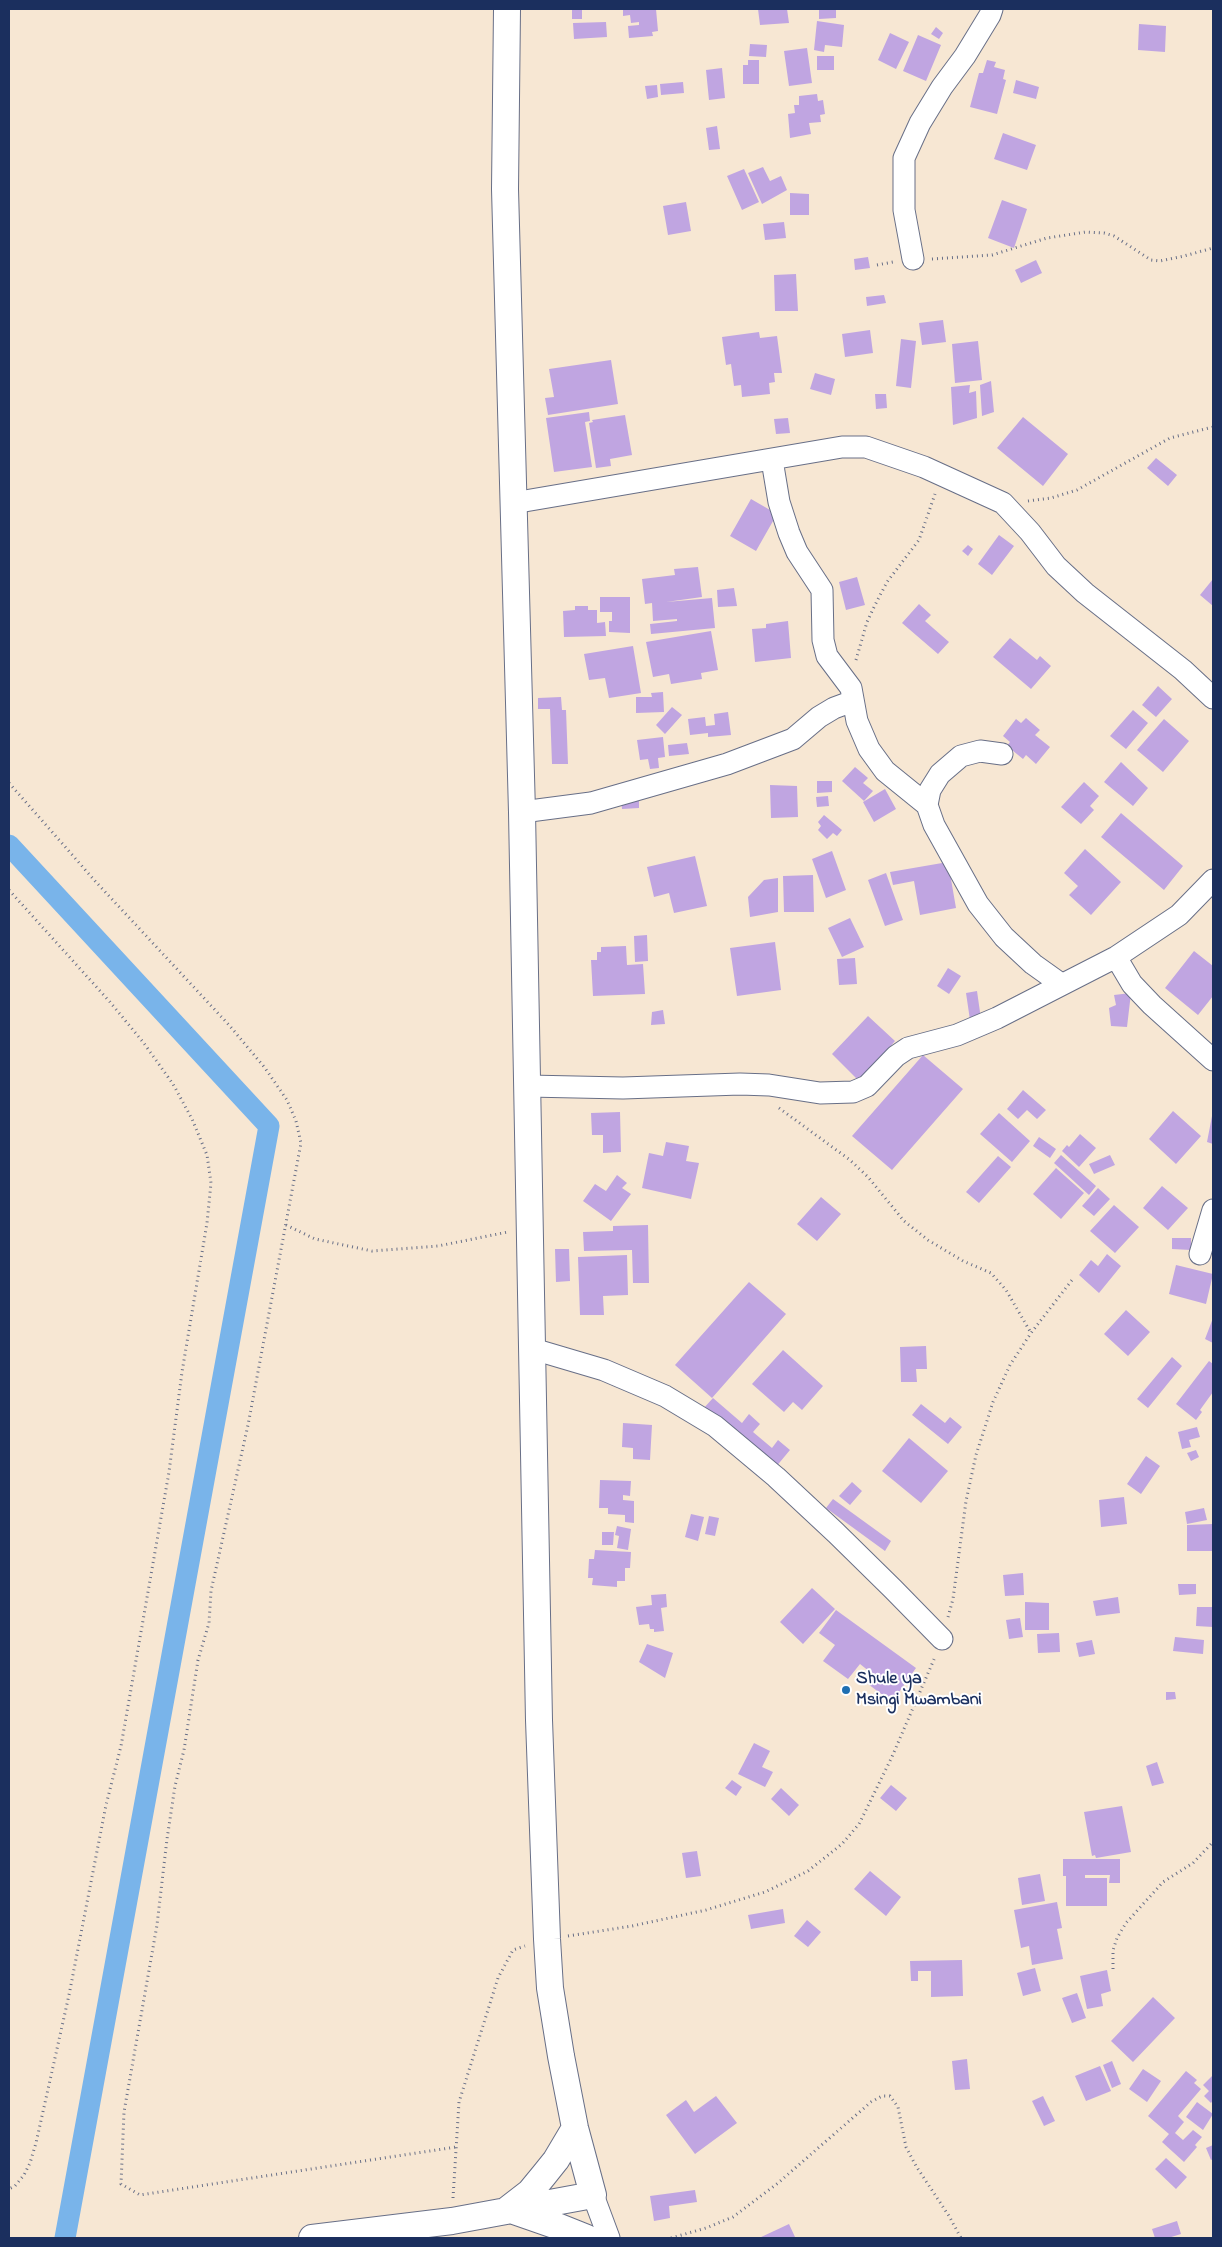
<!DOCTYPE html>
<style>
body{margin:0}
#map{position:relative;width:1222px;height:2247px;overflow:hidden;background:#f7e7d3;font-family:"Indie Flower",sans-serif}
canvas{display:block}
.frame{position:absolute;inset:0;border:10px solid #1b2f5e;pointer-events:none}
</style>
<div id="map">
<canvas width="1222" height="2247"></canvas>
<div class="frame"></div>
</div>
<script>
const ctx = document.querySelector('canvas').getContext('2d');
ctx.lineJoin = 'round';
function toPath(rows) {
  const path = new Path2D();
  for (const r of rows) {
    path.moveTo(r[0], r[1]);
    for (let i = 2; i < r.length; i += 2) path.lineTo(r[i], r[i + 1]);
  }
  return path;
}
function strokePath(path, color, width, dash) {
  ctx.strokeStyle = color;
  ctx.lineWidth = width;
  ctx.lineCap = dash ? 'butt' : 'round';
  ctx.setLineDash(dash || []);
  ctx.stroke(path);
}
function fillPath(path, color) {
  ctx.fillStyle = color;
  ctx.fill(path, 'evenodd');
}
function drawText(font, color, halo, rows, align = 'center') {
  ctx.font = font + ' "Indie Flower",sans-serif';
  ctx.lineWidth = 4;
  ctx.setLineDash([]);
  ctx.textBaseline = 'middle';
  ctx.strokeStyle = halo;
  ctx.fillStyle = color;
  for (const [text, x, y, turn = 0] of rows) {
    ctx.save();
    ctx.translate(x, y);
    ctx.rotate((+turn || 0) * Math.PI / 180);
    ctx.textAlign = isNaN(turn) ? turn : align;
    if (halo) ctx.strokeText(text, 0, 0);
    ctx.fillText(text, 0, 0);
    ctx.restore();
  }
}
const canal = toPath([
 [9,845,269,1126,65,2238]
]);
const building = toPath([
 [572,9,582,9,582,19,572,19],
 [623,9,656,9,658,31,652,32,653,36,629,38,628,26,639,25,639,22,631,23,630,15,623,16],
 [758,9,787,9,789,23,760,25],
 [819,9,836,9,836,18,819,19],
 [817,21,844,25,842,47,825,45,824,52,814,50],
 [606,22,607,37,574,39,573,23],
 [1139,24,1166,26,1165,52,1138,50],
 [936,27,943,33,939,39,931,34],
 [890,33,909,42,896,69,878,60],
 [918,35,941,45,926,81,903,71],
 [750,44,767,45,766,57,749,56],
 [807,48,812,83,789,86,784,51],
 [817,56,834,56,834,70,817,70],
 [748,60,759,60,759,84,743,84,743,65,748,65],
 [987,60,996,62,994,67,1005,70,1003,79,1006,80,997,114,970,107,979,73,983,73],
 [722,68,725,98,709,100,706,70],
 [1016,80,1039,87,1036,99,1013,93],
 [683,82,684,93,661,95,660,84],
 [657,85,658,97,647,99,645,86],
 [817,94,818,101,823,100,825,114,820,115,821,122,809,123,811,134,790,138,788,114,795,113,794,105,799,105,799,96],
 [717,126,720,149,709,150,706,128],
 [1003,133,1036,145,1027,170,994,159],
 [763,167,770,181,781,176,787,190,762,204,748,173],
 [744,169,759,202,742,210,727,176],
 [790,193,809,194,809,215,790,215],
 [1002,200,1027,209,1014,248,988,238],
 [686,202,691,231,668,235,663,206],
 [784,222,786,238,765,240,763,224],
 [868,257,870,268,855,270,854,259],
 [1036,260,1042,273,1021,283,1015,270],
 [796,274,798,311,775,311,774,275],
 [884,295,886,303,867,306,866,297],
 [943,320,946,342,922,345,919,323],
 [870,330,873,353,845,357,842,334],
 [759,332,760,338,777,336,782,373,774,373,775,382,769,383,770,394,742,397,741,385,734,386,731,364,726,365,722,337],
 [901,339,916,341,911,388,896,386],
 [978,341,982,380,955,383,952,344],
 [611,360,618,404,548,415,545,398,554,397,549,369],
 [815,373,835,379,831,395,810,389],
 [991,381,994,412,982,416,980,385],
 [970,385,969,393,976,391,977,418,953,425,951,387],
 [875,394,886,394,887,408,876,409],
 [589,412,590,421,585,422,592,467,554,472,546,418],
 [625,415,632,455,610,459,611,466,596,468,589,423,593,422,592,420],
 [1023,417,1068,454,1043,486,997,448],
 [788,418,790,433,776,434,774,419],
 [1156,458,1177,475,1168,486,1147,468],
 [751,499,777,514,756,551,730,536],
 [999,535,1014,546,992,575,978,564],
 [968,545,973,549,968,556,962,551],
 [698,567,702,597,666,602,712,598,715,628,651,634,650,624,677,621,677,619,653,621,652,603,645,604,642,579,675,575,674,569],
 [857,577,865,605,846,610,839,582],
 [1213,579,1213,606,1200,595],
 [734,588,737,606,718,607,717,590],
 [600,597,630,597,630,633,609,632,609,621,612,621,612,612,600,612],
 [919,604,931,615,925,621,949,642,938,654,902,623],
 [575,606,588,606,588,610,597,610,597,623,605,622,606,636,564,637,563,611,575,610],
 [788,621,791,658,755,662,752,629,766,628,766,624],
 [711,631,718,670,701,673,702,679,671,684,669,674,653,677,646,642],
 [1010,638,1037,660,1040,656,1051,666,1031,689,993,657],
 [633,646,641,693,609,698,605,678,589,680,584,654],
 [1158,686,1172,699,1156,717,1142,705],
 [663,692,664,712,636,713,636,697,652,697,651,693],
 [561,697,562,710,566,710,568,764,552,764,550,709,538,709,538,698],
 [672,707,682,715,665,734,656,725],
 [1133,710,1148,723,1126,749,1110,736],
 [728,712,731,735,708,737,708,733,690,735,688,719,705,717,706,726,715,725,714,714],
 [1026,718,1040,730,1035,735,1050,747,1036,764,1026,755,1023,759,1007,746,1010,742,1003,736,1016,719,1021,723],
 [1164,719,1189,741,1163,772,1137,750],
 [663,737,665,757,658,758,659,768,650,769,648,759,640,760,637,740],
 [687,743,689,754,669,756,668,745],
 [1121,762,1148,788,1133,806,1104,782],
 [855,767,868,778,863,783,873,791,864,801,842,781],
 [817,781,832,781,832,792,817,793],
 [1084,782,1099,796,1090,806,1094,810,1081,824,1061,807],
 [770,785,797,786,798,817,771,818],
 [885,789,896,809,874,822,863,802],
 [828,796,829,806,817,807,816,797],
 [639,798,639,808,622,809,621,799],
 [1121,813,1183,866,1164,890,1101,837],
 [824,815,842,830,837,836,833,833,827,839,818,830,821,826,818,822],
 [1085,849,1121,882,1091,915,1069,895,1078,886,1064,873],
 [832,851,846,890,826,898,812,859],
 [695,856,707,906,674,913,669,893,654,897,647,867],
 [948,862,956,908,920,915,914,881,893,885,890,872],
 [886,873,903,920,885,926,868,880],
 [813,875,814,912,784,912,783,876],
 [778,878,778,912,750,917,748,897,764,880],
 [850,918,864,947,842,957,828,928],
 [647,935,648,961,635,962,634,936],
 [775,942,781,990,737,996,730,948],
 [626,946,627,965,643,964,645,994,593,996,591,960,597,960,597,952,601,952,601,947],
 [1194,951,1213,966,1213,996,1198,1015,1165,988],
 [855,958,857,984,839,985,837,959],
 [948,968,961,976,949,994,937,986],
 [977,991,981,1019,970,1020,966,993],
 [1131,993,1127,1027,1111,1026,1109,1008,1116,1005,1114,995],
 [663,1010,665,1024,651,1025,652,1012],
 [868,1016,895,1041,860,1082,832,1054],
 [923,1055,963,1089,892,1170,852,1136],
 [1023,1090,1046,1110,1037,1119,1027,1110,1018,1119,1007,1109],
 [1173,1111,1201,1136,1176,1164,1149,1139],
 [620,1112,621,1152,603,1153,603,1135,592,1135,591,1113],
 [999,1113,1030,1141,1012,1162,980,1134],
 [1212,1116,1213,1116,1213,1144,1207,1142],
 [1080,1134,1096,1148,1079,1167,1062,1151,1067,1145,1069,1147],
 [1039,1137,1056,1149,1050,1158,1033,1146],
 [666,1142,689,1146,686,1161,699,1163,691,1199,642,1188,649,1153,663,1156],
 [1061,1155,1096,1186,1089,1195,1054,1163],
 [1110,1155,1115,1165,1094,1174,1089,1164],
 [998,1156,1011,1167,979,1203,966,1192],
 [1056,1168,1084,1193,1061,1219,1033,1194],
 [617,1175,627,1183,622,1188,631,1194,611,1221,583,1201,595,1184,606,1191],
 [1162,1186,1188,1208,1168,1230,1143,1208],
 [1098,1188,1110,1199,1094,1216,1082,1206],
 [821,1197,841,1214,817,1241,797,1224],
 [1114,1205,1139,1227,1115,1253,1090,1231],
 [648,1225,649,1283,633,1283,632,1250,584,1251,583,1232,613,1231,613,1226],
 [1172,1238,1191,1238,1191,1250,1172,1249],
 [555,1249,569,1249,570,1281,556,1282],
 [1107,1254,1121,1266,1099,1293,1079,1275,1091,1260,1098,1266],
 [627,1255,628,1295,603,1296,604,1315,580,1315,578,1257],
 [1176,1265,1213,1274,1206,1304,1169,1294],
 [749,1282,786,1314,712,1398,675,1365],
 [1126,1310,1150,1332,1128,1356,1104,1334],
 [1213,1318,1213,1343,1205,1339],
 [926,1346,927,1369,916,1369,917,1382,901,1382,900,1347],
 [783,1350,823,1386,802,1410,793,1402,784,1412,752,1384],
 [1172,1357,1182,1366,1148,1408,1137,1399],
 [1209,1361,1213,1364,1213,1392,1200,1410,1202,1412,1196,1420,1176,1404],
 [713,1398,742,1423,749,1414,760,1424,753,1432,772,1448,778,1440,790,1450,775,1468,703,1409],
 [921,1404,945,1423,950,1417,962,1427,948,1444,912,1415],
 [623,1423,652,1425,650,1460,633,1459,633,1448,622,1447],
 [1197,1427,1200,1437,1189,1440,1191,1447,1182,1449,1178,1432],
 [909,1438,948,1471,921,1503,882,1471],
 [1196,1450,1199,1457,1191,1461,1187,1453],
 [1146,1456,1160,1466,1141,1494,1127,1484],
 [600,1480,631,1481,630,1496,623,1495,623,1500,634,1501,634,1523,625,1522,625,1515,608,1514,608,1508,599,1508],
 [852,1482,862,1491,850,1505,839,1496],
 [1124,1497,1127,1524,1101,1527,1099,1500],
 [833,1499,891,1541,885,1551,826,1508],
 [1204,1508,1207,1520,1187,1524,1185,1512],
 [691,1514,704,1517,698,1541,685,1537],
 [709,1516,719,1518,715,1536,705,1534],
 [1213,1524,1213,1551,1187,1551,1187,1525],
 [617,1526,631,1529,628,1550,617,1548,619,1536,615,1535],
 [602,1532,614,1532,613,1545,602,1545],
 [595,1550,631,1552,630,1568,625,1568,625,1581,617,1581,617,1587,592,1585,593,1578,588,1578,589,1559,594,1559],
 [1023,1573,1024,1595,1005,1596,1003,1575],
 [1178,1584,1196,1584,1196,1594,1179,1595],
 [812,1588,835,1609,803,1644,780,1622],
 [666,1594,667,1607,661,1608,664,1631,654,1632,654,1629,650,1629,649,1624,639,1625,636,1607,652,1605,651,1595],
 [1118,1597,1120,1613,1096,1616,1093,1601],
 [1025,1602,1049,1603,1049,1630,1025,1630],
 [1197,1607,1213,1607,1213,1627,1196,1626],
 [836,1610,916,1668,892,1702,864,1681,870,1672,860,1664,848,1679,823,1661,835,1645,819,1633],
 [1020,1618,1023,1637,1009,1639,1006,1620],
 [1059,1633,1060,1652,1038,1653,1037,1634],
 [1175,1637,1204,1640,1203,1654,1173,1651],
 [1092,1640,1095,1654,1079,1657,1076,1643],
 [647,1644,673,1653,665,1678,639,1662],
 [1166,1692,1175,1692,1176,1699,1166,1700],
 [754,1743,770,1751,762,1767,773,1772,765,1787,738,1774],
 [1157,1762,1164,1783,1152,1786,1146,1766],
 [732,1780,742,1787,736,1796,725,1788],
 [891,1785,907,1798,896,1811,880,1798],
 [781,1788,799,1805,789,1816,771,1799],
 [1122,1806,1131,1852,1096,1858,1095,1855,1092,1856,1084,1812],
 [697,1851,701,1876,686,1878,682,1853],
 [1063,1859,1120,1859,1120,1883,1109,1883,1110,1875,1085,1875,1085,1878,1107,1878,1107,1906,1066,1906,1066,1876,1063,1876],
 [870,1871,901,1897,886,1916,854,1889],
 [1040,1874,1045,1901,1022,1905,1018,1878],
 [1057,1902,1062,1928,1057,1929,1063,1959,1032,1965,1029,1946,1021,1948,1014,1910],
 [783,1909,785,1923,751,1929,748,1915],
 [807,1920,821,1932,808,1947,794,1936],
 [962,1960,963,1996,931,1997,931,1971,918,1971,918,1981,911,1981,910,1961],
 [1035,1968,1041,1991,1023,1996,1017,1973],
 [1107,1970,1111,1991,1101,1994,1103,2006,1087,2009,1080,1976],
 [1077,1993,1086,2018,1072,2023,1062,1998],
 [1153,1997,1175,2018,1133,2062,1111,2041],
 [967,2059,970,2089,955,2090,952,2061],
 [1112,2061,1121,2084,1112,2088,1103,2065],
 [1100,2066,1111,2091,1086,2101,1075,2076],
 [1143,2069,1161,2081,1147,2102,1129,2089],
 [1186,2071,1197,2080,1194,2083,1201,2089,1178,2116,1184,2122,1175,2133,1183,2140,1193,2130,1202,2137,1195,2145,1197,2147,1184,2162,1162,2142,1169,2134,1148,2116],
 [1213,2075,1213,2100,1211,2103,1204,2096,1209,2091,1203,2085],
 [716,2096,737,2123,695,2154,666,2115,686,2100,694,2112],
 [1043,2096,1055,2121,1044,2126,1032,2101],
 [1197,2102,1213,2114,1203,2130,1186,2117],
 [1213,2145,1213,2159,1211,2160,1206,2148],
 [1166,2158,1187,2177,1176,2189,1155,2169],
 [695,2190,697,2202,669,2206,670,2218,654,2221,650,2196],
 [1177,2221,1181,2234,1168,2238,1155,2238,1152,2229],
 [789,2224,795,2237,792,2238,759,2238]
]);
const path = toPath([
 [932,259,992,255,1047,238,1086,232,1104,233,1114,236,1151,260,1160,261,1184,256,1213,248],
 [877,265,893,262],
 [1028,501,1051,498,1077,490,1170,438,1213,427],
 [856,660,867,622,875,605,887,582,919,540,935,494],
 [9,783,96,882,229,1025,265,1068,287,1100,296,1121,301,1143,248,1425,211,1591,209,1623,198,1660,184,1750,175,1786,167,1839,157,1925,124,2112,121,2184,140,2195,456,2147],
 [9,890,110,1002,143,1042,173,1084,192,1119,207,1155,211,1183,207,1223,182,1372,169,1472,121,1746,106,1805,69,1995,36,2143,30,2163,24,2175,15,2186,9,2189],
 [779,1108,850,1160,868,1177,904,1221,928,1240,963,1261,991,1273,1006,1290,1031,1333],
 [286,1225,315,1239,372,1251,438,1246,508,1232],
 [948,1617,953,1599,966,1501,976,1455,993,1402,1010,1365,1031,1333,1072,1280],
 [568,1936,632,1926,706,1910,765,1892,808,1871,842,1844,859,1824,891,1759,935,1657],
 [1113,1969,1113,1950,1117,1938,1126,1923,1163,1882,1193,1863,1213,1842],
 [453,2198,459,2102,498,1978,513,1950,525,1946],
 [671,2238,706,2228,733,2217,778,2183,871,2102,882,2096,890,2096,898,2107,906,2147,916,2166,949,2216,961,2238]
]);
const minor = toPath([
 [913,259,904,210,904,158,920,123,942,87,965,56,990,15,992,9],
 [772,460,779,502,789,533,797,552,822,590,823,640,827,656,851,688,857,721,869,749,885,771,927,805],
 [513,503,842,447,866,447,924,467,1003,503,1030,532,1056,566,1085,593,1183,670,1213,698],
 [1002,754,980,751,961,756,940,774,930,790,927,805,934,825,978,904,1004,937,1033,964,1061,984],
 [522,812,591,803,727,764,793,739,819,717,834,708,853,701],
 [1116,957,1132,984,1152,1005,1213,1060],
 [528,1086,623,1088,740,1084,769,1085,820,1093,853,1092,867,1086,896,1056,908,1048,957,1035,997,1018,1116,957,1179,915,1213,880],
 [1200,1254,1213,1210],
 [533,1349,604,1370,665,1396,715,1426,776,1477,836,1533,893,1589,942,1639],
 [593,2195,609,2238]
]);
const major = toPath([
 [508,2209,530,2192,544,2175,556,2160,575,2128],
 [511,2210,557,2226,587,2238],
 [312,2238,452,2221,593,2195,575,2128,561,2056,550,1988,547,1939,539,1720,522,812,505,189,507,9]
]);
const markers = [
 [846,1690,5,"#1f6fb2"]
];
const poiNames = [
 ["Shule ya",856,1680],
 ["Msingi Mwambani",856,1701]
];
strokePath(canal, '#79b4ea', 21);
fillPath(building, '#c0a5e1');
strokePath(minor, '#686f87', 23);
strokePath(major, '#686f87', 28);
strokePath(path, '#686f87', 3, [1, 4]);
strokePath(minor, '#fff', 21);
strokePath(major, '#fff', 26);
for (const [x, y, r, color] of markers) {
  const dot = new Path2D();
  dot.arc(x, y, r, 0, 2 * Math.PI);
  ctx.fillStyle = color;
  ctx.fill(dot);
  strokePath(dot, '#fff', 2);
}
drawText('bold 18px', '#1b2f5e', '#fff', poiNames, 'left');
</script>
